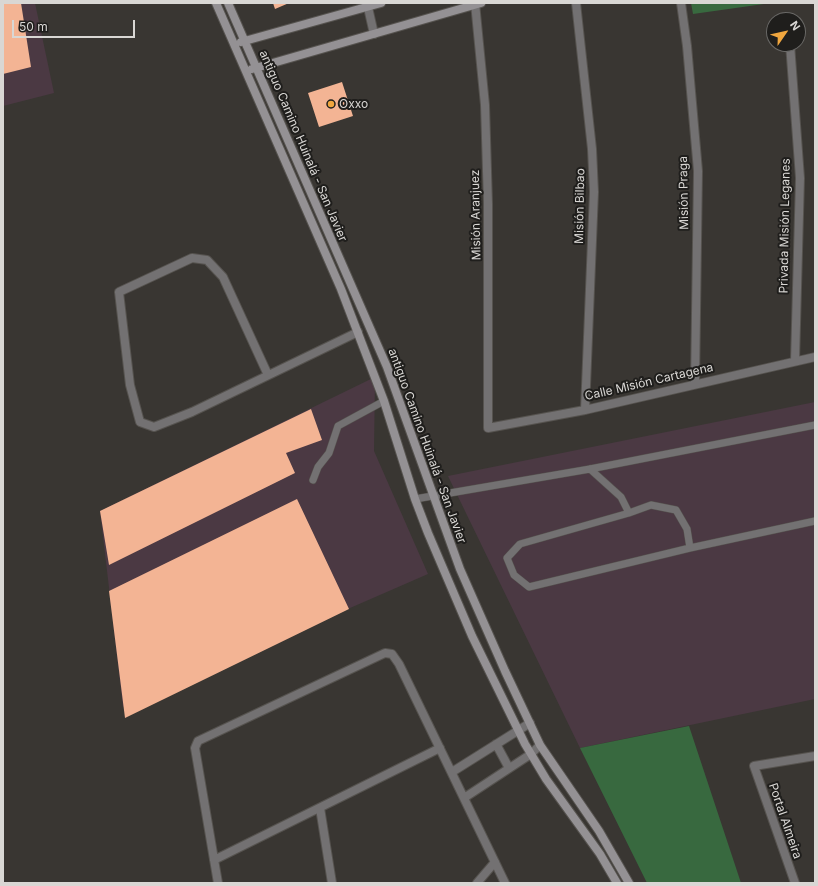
<!DOCTYPE html>
<meta charset="utf-8">
<style>
body{margin:0}
#map{position:relative;width:818px;height:886px;overflow:hidden;background:#393632;font-family:Inter,sans-serif}
canvas{display:block}
.frame{position:absolute;inset:0;border:4px solid #d9d7d4;pointer-events:none}
.north{position:absolute;left:766px;top:12px;width:40px;height:40px;box-sizing:border-box;background:#1f1e1c;border:1px solid #696866;border-radius:50%;rotate:56deg;font-size:11px;font-weight:700;line-height:16px;text-align:center;color:#d9d7d4}
.north::after{content:'';display:block;margin:auto;width:14px;height:18px;background:#f0a63e;clip-path:polygon(50% 0,100% 100%,50% 72%,0 100%)}
.scale{position:absolute;left:12px;top:20px;width:123px;height:18px;box-sizing:border-box;border:2px solid #d9d7d4;border-top:0;padding-left:5px;font-size:12px;line-height:14px;white-space:nowrap;color:#d9d7d4;-webkit-text-stroke:3px #1f1e1c;paint-order:stroke}
</style>
<div id="map">
<canvas width="818" height="886"></canvas>
<div class="frame"></div>
<div class="north">N</div>
<div class="scale">50 m</div>
</div>
<script>
const ctx = document.querySelector('canvas').getContext('2d');
ctx.lineJoin = 'round';
function fillPath(path, color) {
  ctx.fillStyle = color;
  ctx.fill(path, 'evenodd');
}
function toPath(rows) {
  const path = new Path2D();
  for (const r of rows) {
    path.moveTo(r[0], r[1]);
    for (let i = 2; i < r.length; i += 2) path.lineTo(r[i], r[i + 1]);
  }
  return path;
}
function strokePath(path, color, width, dash) {
  ctx.strokeStyle = color;
  ctx.lineWidth = width;
  ctx.lineCap = dash ? 'butt' : 'round';
  ctx.setLineDash(dash || []);
  ctx.stroke(path);
}
function drawText(font, color, halo, rows, align = 'center') {
  ctx.font = font + ' Inter,sans-serif';
  ctx.lineWidth = 4;
  ctx.setLineDash([]);
  ctx.textBaseline = 'middle';
  ctx.strokeStyle = halo;
  ctx.fillStyle = color;
  for (const [text, x, y, turn = 0] of rows) {
    ctx.save();
    ctx.translate(x, y);
    ctx.rotate((+turn || 0) * Math.PI / 180);
    ctx.textAlign = isNaN(turn) ? turn : align;
    if (halo) ctx.strokeText(text, 0, 0);
    ctx.fillText(text, 0, 0);
    ctx.restore();
  }
}
const industrial = toPath([
 [3,3,35,3,54,93,3,106],
 [375,377,374,451,428,574,123,707,100,511],
 [815,402,815,699,580,748,448,476]
]);
const green = toPath([
 [691,3,771,3,693,14],
 [689,726,741,883,647,883,580,748]
]);
const building = toPath([
 [3,3,21,3,31,67,3,74],
 [273,3,289,3,275,9],
 [342,82,353,116,319,127,308,93],
 [311,409,322,440,286,453,295,473,109,565,100,511],
 [297,499,349,609,125,718,109,591]
]);
const lane = toPath([
 [590,469,621,497,629,513,520,544,507,558,514,575,529,587,690,548,815,521],
 [313,480,318,467,329,453,338,426,384,401],
 [415,499,590,469,815,425],
 [629,513,651,505,676,510,687,529,690,548]
]);
const street = toPath([
 [367,3,374,34],
 [475,3,485,105,488,204,488,428,585,410,815,357],
 [576,3,592,149,594,192,585,410],
 [681,3,687,46,698,171,695,384],
 [788,19,788,20],
 [790,44,800,178,795,361],
 [268,375,223,277,207,260,192,258,119,292,130,385,140,422,154,427,192,412,358,332],
 [496,744,509,768],
 [452,772,530,723],
 [464,798,531,754,540,745],
 [320,808,332,883],
 [214,860,440,748],
 [218,883,195,748,198,741,385,653,392,654,399,664,505,883],
 [477,883,495,862],
 [795,883,754,766,815,756]
]);
const secondary = toPath([
 [216,3,341,289,384,401,415,499,428,533,472,636,525,744,546,779,600,854,617,883],
 [228,3,387,367,460,569,505,671,540,745,599,831,629,883],
 [241,42,381,3],
 [252,69,481,3]
]);
const markers = [
 [331,104,4,"#f0a63e"]
];
const poiNames = [
 ["Oxxo",339,104]
];
const streetNames = [
 ["antiguo Camino Huinalá - San Javier",303,146,67],
 ["Misión Praga",684,193,-91],
 ["Misión Bilbao",580,206,-89],
 ["Misión Aranjuez",476,215,-91],
 ["Privada Misión Leganes",785,226,-89],
 ["Calle Misión Cartagena",649,382,-13],
 ["antiguo Camino Huinalá - San Javier",427,446,70],
 ["Portal Almeira",785,821,71]
];
fillPath(industrial, '#4b3943');
fillPath(green, '#38693f');
fillPath(building, '#f3b494');
strokePath(lane, '#56534f', 8);
strokePath(street, '#56534f', 10);
strokePath(secondary, '#56534f', 10);
strokePath(lane, '#737172', 7);
strokePath(street, '#737172', 8);
strokePath(secondary, '#949194', 8);
for (const [x, y, r, color] of markers) {
  const dot = new Path2D();
  dot.arc(x, y, r, 0, 2 * Math.PI);
  ctx.fillStyle = color;
  ctx.fill(dot);
  strokePath(dot, '#1f1e1c', 1.5);
}
drawText('12px', '#d9d7d4', '#1f1e1c', poiNames, 'left');
drawText('12px', '#d9d7d4', '#1f1e1c', streetNames);
</script>
